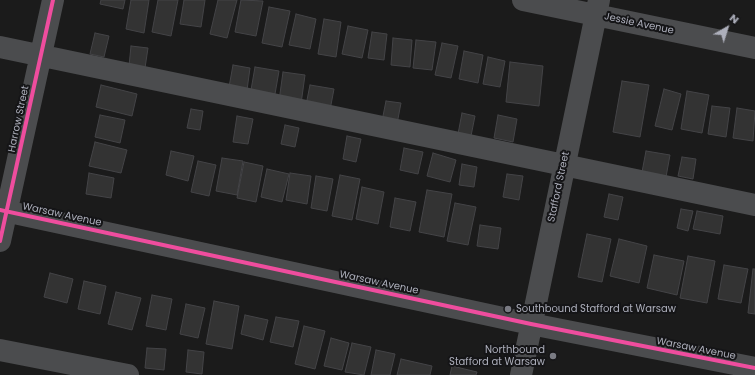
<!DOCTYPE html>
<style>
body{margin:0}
#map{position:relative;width:755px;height:375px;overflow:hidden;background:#1b1b1b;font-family:Poppins,sans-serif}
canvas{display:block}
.north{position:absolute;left:707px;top:8px;width:40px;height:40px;-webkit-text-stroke:3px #151517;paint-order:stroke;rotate:39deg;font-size:11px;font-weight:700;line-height:16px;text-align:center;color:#adafbb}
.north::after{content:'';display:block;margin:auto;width:14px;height:18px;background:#adafbb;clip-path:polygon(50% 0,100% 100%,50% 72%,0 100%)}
</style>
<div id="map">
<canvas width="755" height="375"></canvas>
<div class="north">N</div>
</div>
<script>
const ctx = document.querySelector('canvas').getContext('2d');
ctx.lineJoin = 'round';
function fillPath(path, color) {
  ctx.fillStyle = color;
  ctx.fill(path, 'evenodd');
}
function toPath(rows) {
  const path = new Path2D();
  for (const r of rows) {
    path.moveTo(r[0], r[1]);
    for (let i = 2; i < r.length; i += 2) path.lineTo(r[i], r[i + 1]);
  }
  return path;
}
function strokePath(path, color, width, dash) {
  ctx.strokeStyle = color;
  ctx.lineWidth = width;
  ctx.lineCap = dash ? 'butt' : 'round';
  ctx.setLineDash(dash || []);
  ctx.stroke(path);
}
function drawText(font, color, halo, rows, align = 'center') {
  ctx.font = font + ' Poppins,sans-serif';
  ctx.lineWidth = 4;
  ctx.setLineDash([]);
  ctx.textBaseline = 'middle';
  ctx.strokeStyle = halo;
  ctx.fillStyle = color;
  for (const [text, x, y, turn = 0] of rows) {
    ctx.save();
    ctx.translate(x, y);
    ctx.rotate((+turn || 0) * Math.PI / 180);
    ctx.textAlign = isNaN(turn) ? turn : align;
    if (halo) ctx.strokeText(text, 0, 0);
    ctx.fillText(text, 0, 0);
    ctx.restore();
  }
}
const building = toPath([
 [101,0,125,0,123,9,100,4,101,0],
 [131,0,149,0,144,33,126,29,131,0],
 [158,0,178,0,171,36,152,32,158,0],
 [184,0,205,0,201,27,180,24,184,0],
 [218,0,237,0,227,38,210,34,218,0],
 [241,0,263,1,256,36,235,32,241,0],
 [269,7,290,11,282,47,262,43,269,7],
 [296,14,316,19,310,49,289,45,296,14],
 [324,19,341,22,336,57,318,54,324,19],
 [348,26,368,30,362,58,342,54,348,26],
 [372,32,387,34,384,60,368,58,372,32],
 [95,33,109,36,104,57,90,54,95,33],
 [393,38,412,40,410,67,391,65,393,38],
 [416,40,436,42,432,70,413,68,416,40],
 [442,43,458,46,451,78,435,75,442,43],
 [131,46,148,48,145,68,129,66,131,46],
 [464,51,483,55,478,83,459,79,464,51],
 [488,57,505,61,500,87,483,84,488,57],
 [510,62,543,66,539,106,506,102,510,62],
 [233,65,250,68,247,90,229,87,233,65],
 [255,67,279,71,275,94,251,90,255,67],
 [283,72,305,75,301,104,279,101,283,72],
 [622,81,649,85,640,137,613,132,622,81],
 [101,85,137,94,132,116,96,107,101,85],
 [310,85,334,89,330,110,306,105,310,85],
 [664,89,681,94,672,130,655,126,664,89],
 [687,91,709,95,702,133,681,129,687,91],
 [386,101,401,103,397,124,382,121,386,101],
 [712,106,730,108,726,137,708,134,712,106],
 [737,108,755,111,753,141,733,138,737,108],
 [191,109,203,111,200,130,187,128,191,109],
 [462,113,475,116,471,136,458,134,462,113],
 [100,115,125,120,120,143,95,137,100,115],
 [498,115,517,119,513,142,494,138,498,115],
 [237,116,253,119,248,144,233,142,237,116],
 [285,125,299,128,295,147,281,144,285,125],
 [347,136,361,139,356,162,343,159,347,136],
 [95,142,127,150,121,173,89,166,95,142],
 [404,148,423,152,418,174,400,170,404,148],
 [171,151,194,156,188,181,166,175,171,151],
 [646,151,670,155,666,177,642,172,646,151],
 [433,153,456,160,450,182,427,176,433,153],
 [682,157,696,159,693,179,678,176,682,157],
 [222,158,243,161,237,195,216,191,222,158],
 [198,161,216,165,209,196,191,192,198,161],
 [244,162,263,166,256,202,237,198,244,162],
 [462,164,477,167,474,187,459,185,462,164],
 [267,169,289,174,282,202,261,197,267,169],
 [89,173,114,178,111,198,86,194,89,173],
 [290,173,311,176,307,204,286,200,290,173],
 [507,174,523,176,519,200,503,197,507,174],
 [340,175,360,179,352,220,332,216,340,175],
 [316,176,333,179,327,211,311,208,316,176],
 [362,187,384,192,378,224,356,219,362,187],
 [427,190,452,194,444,237,419,232,427,190],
 [609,194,623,197,618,220,604,217,609,194],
 [395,198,416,202,410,231,390,227,395,198],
 [455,203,476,207,468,245,447,241,455,203],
 [681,209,693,211,688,231,677,228,681,209],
 [697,211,723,216,720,234,693,229,697,211],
 [480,225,501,228,498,249,477,246,480,225],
 [587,234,611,239,602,282,578,277,587,234],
 [619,239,647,246,639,283,610,276,619,239],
 [654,255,684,261,677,295,647,288,654,255],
 [688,256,715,261,707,303,680,298,688,256],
 [724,265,748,269,741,303,718,299,724,265],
 [753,269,755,269,755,314,748,313,753,269],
 [50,273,73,279,67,303,44,297,50,273],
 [84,281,106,286,100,314,78,309,84,281],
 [116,292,141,298,132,330,108,324,116,292],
 [152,295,172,299,166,330,146,326,152,295],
 [214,301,239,306,232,349,206,344,214,301],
 [186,304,205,308,198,338,180,334,186,304],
 [245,315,268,320,263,340,241,334,245,315],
 [276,317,299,321,293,347,270,342,276,317],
 [304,326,325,331,315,369,295,364,304,326],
 [331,338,349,343,342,370,324,366,331,338],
 [352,343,371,347,364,375,345,372,352,343],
 [147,348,166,349,164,370,145,368,147,348],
 [188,350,204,352,202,374,186,372,188,350],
 [376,350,395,354,390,375,371,375,376,350],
 [401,359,432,366,430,375,397,375,401,359],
 [452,366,477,372,476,375,450,375,452,366]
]);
const minor = toPath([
 [523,0,755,48],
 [0,47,755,205],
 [0,210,531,324,755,368],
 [0,241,53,0],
 [0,350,128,375],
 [521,375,599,0]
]);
const cycleway = toPath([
 [0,210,531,324,755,368],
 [0,241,53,0]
]);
const markers = [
 [508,309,4,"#7a7b83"],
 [553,356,4,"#7a7b83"]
];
const streetNames = [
 ["Jessie Avenue",639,24,12],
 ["Harrow Street",19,119,-78],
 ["Stafford Street",559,187,-78],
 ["Warsaw Avenue",62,215,12],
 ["Warsaw Avenue",379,283,12],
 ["Warsaw Avenue",696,349,11]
];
const poiNames = [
 ["Southbound Stafford at Warsaw",516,309],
 ["Northbound",545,350,"right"],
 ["Stafford at Warsaw",545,362,"right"]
];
fillPath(building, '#333');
strokePath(building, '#444447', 1);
strokePath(minor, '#4b4c4e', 22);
strokePath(cycleway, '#ef4d9e', 4);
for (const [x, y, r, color] of markers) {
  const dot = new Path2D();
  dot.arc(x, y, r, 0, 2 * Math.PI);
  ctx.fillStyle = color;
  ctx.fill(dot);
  strokePath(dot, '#151517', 1.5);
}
drawText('10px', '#adafbb', '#151517', streetNames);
drawText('10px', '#adafbb', '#151517', poiNames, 'left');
</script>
